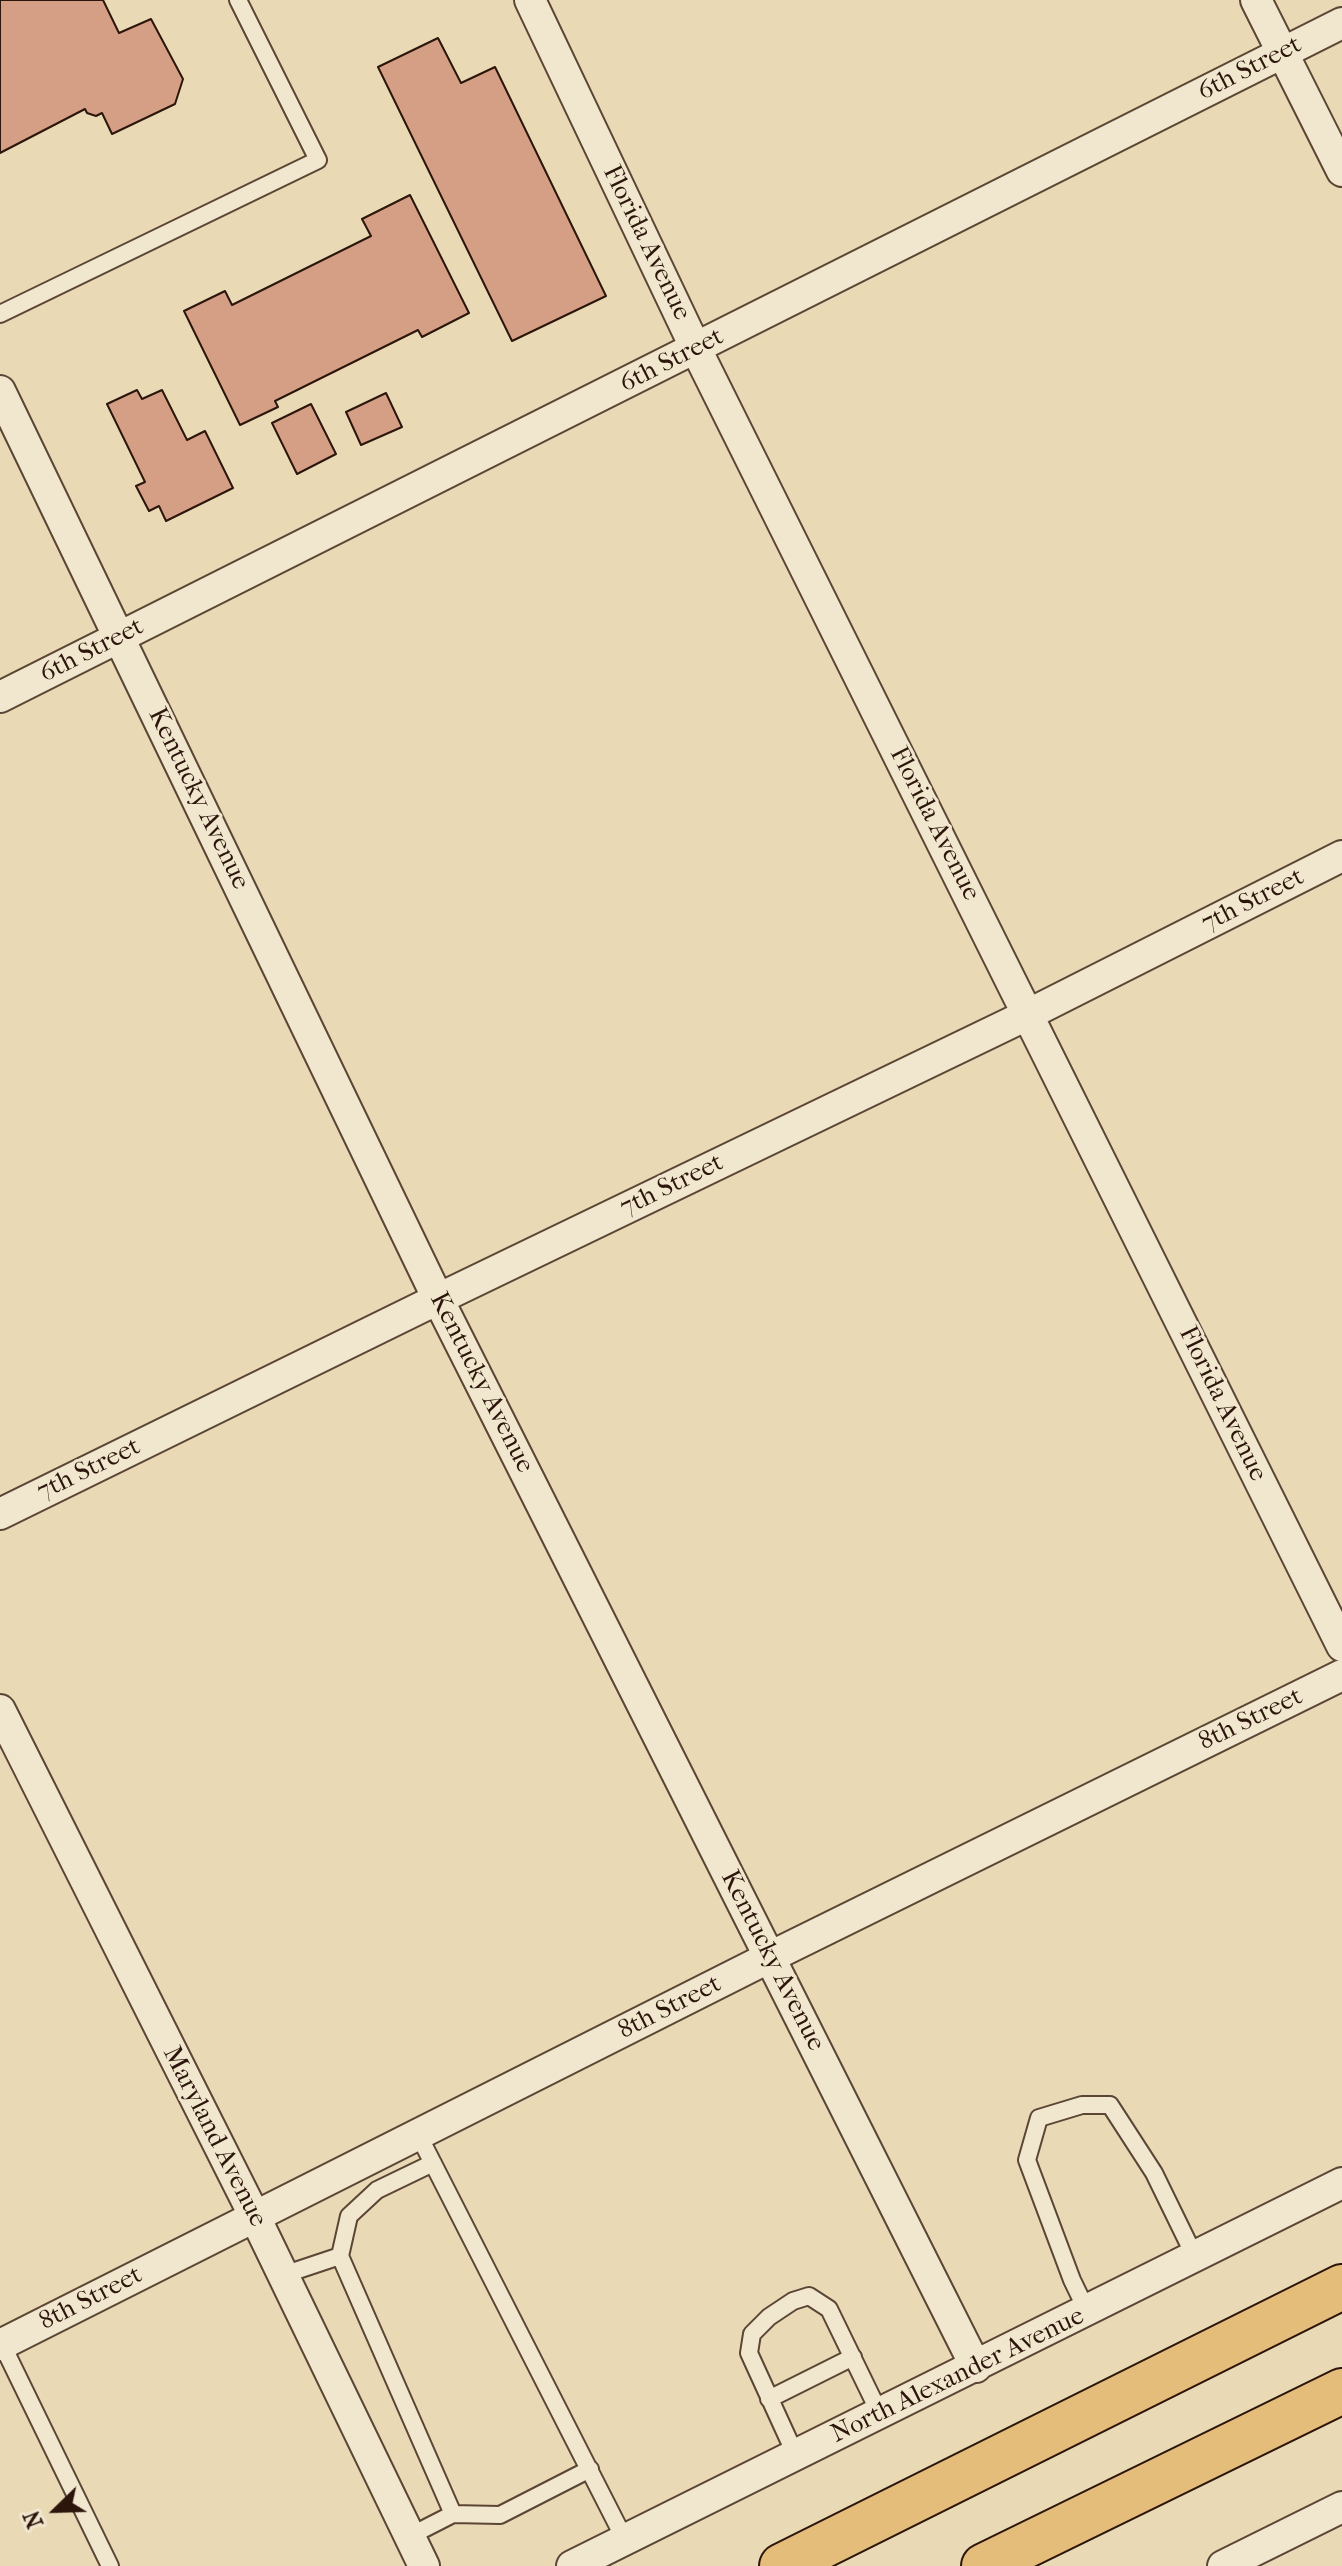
<!DOCTYPE html>
<style>
body{margin:0}
#map{position:relative;width:1342px;height:2566px;overflow:hidden;background:#e9dab5;font-family:"IM FELL French Canon",serif}
canvas{display:block}
.north{position:absolute;left:16px;top:2470px;width:80px;height:80px;-webkit-text-stroke:6px #f1e7cf;paint-order:stroke;rotate:247deg;font-size:22px;font-weight:700;line-height:32px;text-align:center;color:#2c150b}
.north::after{content:'';display:block;margin:auto;width:28px;height:36px;background:#2c150b;clip-path:polygon(50% 0,100% 100%,50% 72%,0 100%)}
</style>
<div id="map">
<canvas width="1342" height="2566"></canvas>
<div class="north">N</div>
</div>
<script>
const ctx = document.querySelector('canvas').getContext('2d');
ctx.lineJoin = 'round';
function fillPath(path, color) {
  ctx.fillStyle = color;
  ctx.fill(path, 'evenodd');
}
function toPath(rows) {
  const path = new Path2D();
  for (const r of rows) {
    path.moveTo(r[0], r[1]);
    for (let i = 2; i < r.length; i += 2) path.lineTo(r[i], r[i + 1]);
  }
  return path;
}
function strokePath(path, color, width, dash) {
  ctx.strokeStyle = color;
  ctx.lineWidth = width;
  ctx.lineCap = dash ? 'butt' : 'round';
  ctx.setLineDash(dash || []);
  ctx.stroke(path);
}
function drawText(font, color, halo, rows, align = 'center') {
  ctx.font = font + ' "IM FELL French Canon",serif';
  ctx.lineWidth = 6;
  ctx.setLineDash([]);
  ctx.textBaseline = 'middle';
  ctx.strokeStyle = halo;
  ctx.fillStyle = color;
  for (const [text, x, y, turn = 0] of rows) {
    ctx.save();
    ctx.translate(x, y);
    ctx.rotate((+turn || 0) * Math.PI / 180);
    ctx.textAlign = isNaN(turn) ? turn : align;
    if (halo) ctx.strokeText(text, 0, 0);
    ctx.fillText(text, 0, 0);
    ctx.restore();
  }
}
const building = toPath([
 [0,0,103,0,119,33,151,19,183,79,175,104,112,134,102,113,96,116,87,113,85,109,0,153,0,0],
 [438,38,461,83,495,67,606,296,512,341,378,67,438,38],
 [410,195,469,313,422,337,418,330,275,401,278,407,240,425,184,311,225,291,232,305,371,236,362,219,410,195],
 [137,390,142,399,162,390,187,440,205,431,233,488,166,521,159,506,149,511,136,486,145,482,107,404,137,390],
 [386,393,402,427,361,445,346,412,386,393],
 [311,404,336,454,297,474,272,423,311,404]
]);
const lane = toPath([
 [0,314,318,160,238,0],
 [418,2134,625,2540],
 [340,2256,349,2216,377,2190,433,2163],
 [283,2275,340,2256,453,2514],
 [1087,2311,1072,2280,1027,2160,1039,2118,1082,2105,1110,2105,1154,2173,1195,2257],
 [2,2344,110,2566],
 [769,2399,853,2357],
 [796,2456,749,2353,752,2334,769,2317,793,2301,809,2296,829,2309,880,2414],
 [410,2536,453,2514,500,2515,590,2469]
]);
const street = toPath([
 [530,0,696,349,1342,1646],
 [1256,0,1342,171],
 [0,391,438,1299,976,2367],
 [0,697,1342,23],
 [0,1514,438,1299,1029,1014,1342,856],
 [0,1710,255,2217,424,2566],
 [0,2345,770,1957,1342,1675],
 [572,2566,1342,2183],
 [1223,2566,1342,2507]
]);
const primary = toPath([
 [782,2566,1342,2287],
 [984,2566,1342,2391]
]);
const streetNames = [
 ["6th Street",1250,69,-27],
 ["Florida Avenue",646,243,64],
 ["6th Street",672,361,-27],
 ["6th Street",92,651,-27],
 ["Kentucky Avenue",198,799,64],
 ["Florida Avenue",934,824,63],
 ["7th Street",1253,901,-27],
 ["7th Street",672,1186,-26],
 ["Kentucky Avenue",481,1383,63],
 ["Florida Avenue",1222,1404,64],
 ["7th Street",89,1470,-26],
 ["8th Street",1251,1720,-26],
 ["Kentucky Avenue",772,1961,63],
 ["8th Street",670,2008,-27],
 ["Maryland Avenue",214,2137,63],
 ["8th Street",91,2299,-27],
 ["North Alexander Avenue",958,2376,-26]
];
fillPath(building, '#d49f85');
strokePath(building, '#2c150b', 2);
strokePath(lane, '#5b4636', 20);
strokePath(street, '#5b4636', 34);
strokePath(primary, '#2c150b', 48);
strokePath(lane, '#f1e7cf', 16);
strokePath(street, '#f1e7cf', 30);
strokePath(primary, '#e4bd7a', 44);
drawText('26px', '#2c150b', '#f1e7cf', streetNames);
</script>
